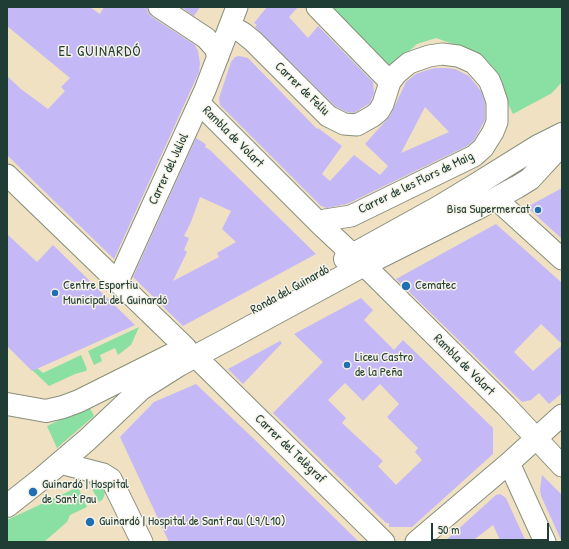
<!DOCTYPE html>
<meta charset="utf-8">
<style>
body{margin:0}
#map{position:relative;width:569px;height:549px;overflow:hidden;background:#f0e1c3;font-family:"Patrick Hand",sans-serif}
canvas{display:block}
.frame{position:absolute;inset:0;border:8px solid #1f3d34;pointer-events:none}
.scale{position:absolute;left:431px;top:523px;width:118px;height:18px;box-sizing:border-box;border:2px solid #1f3d34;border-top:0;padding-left:5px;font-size:12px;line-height:14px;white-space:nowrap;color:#1f3d34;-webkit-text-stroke:3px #f7f3e8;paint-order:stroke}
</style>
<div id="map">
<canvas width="569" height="549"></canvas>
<div class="frame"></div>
<div class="scale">50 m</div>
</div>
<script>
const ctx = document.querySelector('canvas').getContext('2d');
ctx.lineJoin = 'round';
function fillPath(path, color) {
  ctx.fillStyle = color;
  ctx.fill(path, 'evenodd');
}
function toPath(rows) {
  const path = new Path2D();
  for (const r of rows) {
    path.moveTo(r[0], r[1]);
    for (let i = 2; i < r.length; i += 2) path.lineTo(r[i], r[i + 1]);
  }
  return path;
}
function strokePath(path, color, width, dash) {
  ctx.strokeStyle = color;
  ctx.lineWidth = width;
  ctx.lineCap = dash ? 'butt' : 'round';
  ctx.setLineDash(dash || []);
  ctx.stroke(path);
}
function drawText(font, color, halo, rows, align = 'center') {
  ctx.font = font + ' "Patrick Hand",sans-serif';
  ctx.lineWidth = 3;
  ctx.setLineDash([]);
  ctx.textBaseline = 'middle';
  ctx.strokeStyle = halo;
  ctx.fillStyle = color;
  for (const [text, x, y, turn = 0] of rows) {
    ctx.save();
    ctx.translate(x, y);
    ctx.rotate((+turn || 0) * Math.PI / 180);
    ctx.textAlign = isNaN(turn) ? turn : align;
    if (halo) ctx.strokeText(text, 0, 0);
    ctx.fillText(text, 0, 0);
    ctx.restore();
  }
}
const green = toPath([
 [325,7,562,7,562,82,552,93,513,114,506,100,467,49,436,38,417,44,386,71],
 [139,327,131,345,127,348,118,355,115,348,100,355,102,361,94,365,88,351],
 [81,355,87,369,86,371,75,374,49,386,29,367,30,362,43,373],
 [89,406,94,416,57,448,47,426],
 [93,481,100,482,105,493,103,499,99,502,89,483],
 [78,487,87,507,70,515,67,522,44,542,7,542,7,520]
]);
const building = toPath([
 [7,7,90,7,100,14,104,7,147,7,148,13,152,17,195,45,198,51,200,63,199,72,114,259,7,155,7,76,21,89,48,109,65,91,61,87,70,78,7,26],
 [181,7,200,7,194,16],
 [267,7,298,7,289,17,308,38,318,26,373,82,374,93,370,103,354,113,347,112,335,106,255,27,257,25,254,23],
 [239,56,248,58,317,129,318,128,342,146,322,174,330,181,354,155,380,175,388,166,365,144,390,116,406,82,416,74,424,71,435,68,445,68,455,69,469,76,481,91,485,104,485,120,474,140,467,146,347,204,327,208,321,206,220,105,219,98,231,62,235,57],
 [425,107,449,132,401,153],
 [196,138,204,143,206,145,205,147,210,150,316,254,183,326,133,277],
 [200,197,231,211,222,229,236,242,217,253,219,257,173,281,187,252,184,250,189,238,184,236,191,222],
 [562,188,562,239,527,207],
 [496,224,562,283,562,344,541,324,514,352,533,371,562,345,562,393,549,404,539,393,531,400,522,402,396,279],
 [7,234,37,262,53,245,135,325,32,371,7,346],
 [361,298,373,310,364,320,394,350,403,340,493,428,493,454,412,527,389,527,389,523,386,523,273,413,323,362,294,334],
 [345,383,363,401,380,384,399,404,387,417,418,448,415,452,422,460,396,485,378,466,383,461,342,423,346,418,328,400],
 [280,341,282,343,243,384,228,369],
 [196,384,254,439,359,542,169,542,120,437,154,402],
 [542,475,562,495,562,542,541,496,540,489],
 [500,494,506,498,526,542,501,542,493,525,471,542,444,542,496,495]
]);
const minor = toPath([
 [159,7,206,38,215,48,218,57],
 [317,7,390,82],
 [231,26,243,33,253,41,328,116,344,124,357,125,373,116,379,111,383,104,390,82,396,74,409,63,429,56,442,54,458,56,474,63,489,80,492,87,497,102,497,122,493,132,483,148,474,156,351,216,325,220,320,224],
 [200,104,320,224,353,255],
 [7,175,186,348],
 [496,199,562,259],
 [364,265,506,406,562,466],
 [118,281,205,90,237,7],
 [195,356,384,542],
 [60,463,103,474,111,479,142,542],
 [509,463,545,542],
 [416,542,509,463,562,415]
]);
const major = toPath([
 [345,259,439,207,477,184,538,146,562,134],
 [7,404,46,411,63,407,79,401,171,355],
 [7,506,40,480,87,440,141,389,179,365,228,339,364,265,480,207,517,187,530,179,562,144]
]);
const markers = [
 [538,210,4,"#1f6fb2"],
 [406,286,5,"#1f6fb2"],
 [55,293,4,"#1f6fb2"],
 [347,365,4,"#1f6fb2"],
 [33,492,5,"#1f6fb2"],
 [90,522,5,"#1f6fb2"]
];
const streetNames = [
 ["Carrer de Feliu",302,89,44],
 ["Rambla de Volart",233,137,45],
 ["Carrer del Juliol",169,169,-65],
 ["Carrer de les Flors de Maig",416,183,-26],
 ["Ronda del Guinardó",290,290,-29],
 ["Rambla de Volart",464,365,45],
 ["Carrer del Telègraf",290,449,44]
];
const poiNames = [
 ["Bisa Supermercat",530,210,"right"],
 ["Centre Esportiu",63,286],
 ["Municipal del Guinardó",63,301],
 ["Cematec",415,286],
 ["Liceu Castro",355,358],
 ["de la Peña",355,373],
 ["Guinardó | Hospital",42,485],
 ["de Sant Pau",42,500],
 ["Guinardó | Hospital de Sant Pau (L9/L10)",99,522]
];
const quarterNames = [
 ["EL GUINARDÓ",100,52]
];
fillPath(green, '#8adfa2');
fillPath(building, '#c5b8f6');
strokePath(minor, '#888f7c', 23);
strokePath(major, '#888f7c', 24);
strokePath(minor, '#fff', 21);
strokePath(major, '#fff', 22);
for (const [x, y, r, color] of markers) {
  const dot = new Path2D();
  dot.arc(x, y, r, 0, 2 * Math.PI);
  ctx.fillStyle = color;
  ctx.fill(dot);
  strokePath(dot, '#f7f3e8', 1.5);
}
drawText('13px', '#1f3d34', '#f7f3e8', streetNames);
drawText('13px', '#1f3d34', '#f7f3e8', poiNames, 'left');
ctx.letterSpacing = '1px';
drawText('15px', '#1f3d34', '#f7f3e8', quarterNames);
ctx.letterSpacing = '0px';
</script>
